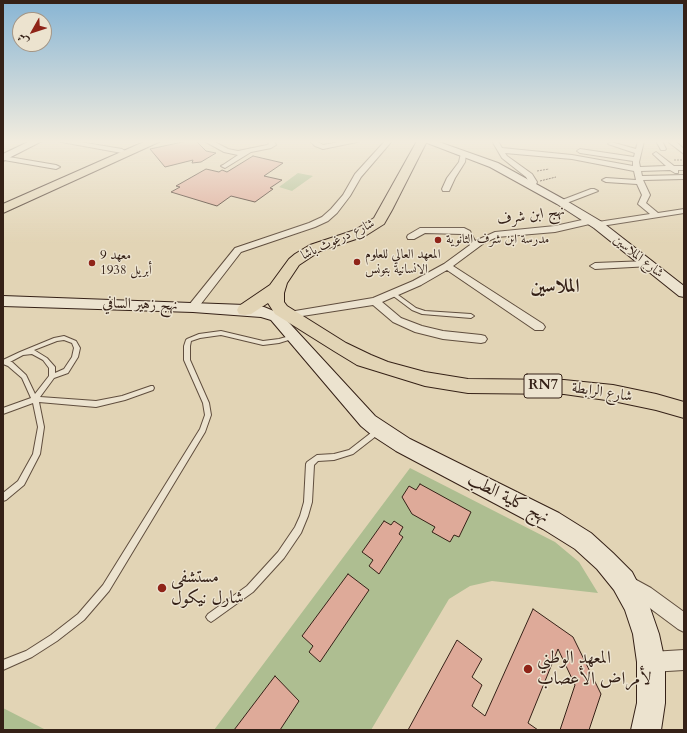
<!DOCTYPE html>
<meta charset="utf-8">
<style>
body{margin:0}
#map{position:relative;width:687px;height:733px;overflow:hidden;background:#e2d4b5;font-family:Cardo,Amiri,serif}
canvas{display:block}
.frame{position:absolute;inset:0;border:4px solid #352117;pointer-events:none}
.north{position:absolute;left:12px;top:12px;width:40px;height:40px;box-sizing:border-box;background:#ece3cf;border:1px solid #a39585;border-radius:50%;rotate:231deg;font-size:11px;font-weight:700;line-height:16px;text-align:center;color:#352117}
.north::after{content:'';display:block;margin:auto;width:14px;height:18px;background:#8f2418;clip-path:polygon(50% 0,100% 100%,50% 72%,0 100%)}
</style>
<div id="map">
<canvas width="687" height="733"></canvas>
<div class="frame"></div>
<div class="north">ش</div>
</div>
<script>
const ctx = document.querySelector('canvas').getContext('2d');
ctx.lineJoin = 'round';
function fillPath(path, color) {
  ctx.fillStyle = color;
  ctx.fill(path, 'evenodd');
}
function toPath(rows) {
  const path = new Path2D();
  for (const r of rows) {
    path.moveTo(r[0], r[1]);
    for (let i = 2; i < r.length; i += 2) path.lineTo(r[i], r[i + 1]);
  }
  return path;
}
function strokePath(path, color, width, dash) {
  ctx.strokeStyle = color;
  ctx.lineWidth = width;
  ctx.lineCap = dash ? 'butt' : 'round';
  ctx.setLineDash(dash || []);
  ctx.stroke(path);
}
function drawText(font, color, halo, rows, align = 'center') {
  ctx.font = font + ' Cardo,Amiri,serif';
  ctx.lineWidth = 3;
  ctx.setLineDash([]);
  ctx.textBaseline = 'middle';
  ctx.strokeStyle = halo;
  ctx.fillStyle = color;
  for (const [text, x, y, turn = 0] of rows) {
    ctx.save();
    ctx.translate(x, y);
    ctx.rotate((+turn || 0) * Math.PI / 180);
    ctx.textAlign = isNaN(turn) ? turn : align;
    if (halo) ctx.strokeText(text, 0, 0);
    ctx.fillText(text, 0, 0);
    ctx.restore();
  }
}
const green = toPath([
 [298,173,313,176,292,191,279,187],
 [410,468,555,542,579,562,598,593,492,581,470,586,449,599,371,730,214,730],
 [3,708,46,730,3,730]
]);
const building = toPath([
 [187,141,196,141,206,151,216,153,201,162,192,163,193,160,165,167,150,149,187,141],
 [253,156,283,163,264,176,282,180,270,188,273,189,255,202,231,196,217,206,171,192,180,187,176,186,206,169,219,172,222,170,227,172,253,156],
 [420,484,471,512,459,537,454,535,450,542,432,532,435,527,412,514,402,497,409,486,416,490,420,484],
 [384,521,391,525,394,521,403,527,399,534,403,537,379,574,369,566,373,560,362,552,384,521],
 [348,574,369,590,320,662,309,652,313,646,302,636,348,574],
 [533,609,573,637,601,694,589,730,560,730,575,685,558,649,528,723,538,730,408,730,457,640,482,659,472,677,482,685,472,706,485,716,533,609],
 [275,676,299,701,280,730,234,730,275,676]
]);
const path = toPath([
 [674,160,683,160],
 [537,171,549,169],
 [540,181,556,177]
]);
const lane = toPath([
 [394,292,416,308,425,311,471,314,474,316,471,318,422,314,412,310,392,295,392,293,394,292],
 [221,331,263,341,279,339,293,335,296,337,295,338,279,343,263,345,221,335,200,338,191,341,190,346,190,360,209,403,211,415,205,432,109,591,84,620,57,641,32,657,3,670,3,660,26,651,51,635,78,614,103,585,200,429,205,415,203,403,184,360,184,346,186,340,187,339,199,334,221,331],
 [64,336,76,341,80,348,78,357,68,373,54,378,40,397,96,401,122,396,151,386,153,386,154,388,153,390,125,400,96,407,39,402,44,427,40,454,24,485,6,500,3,501,3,493,18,481,33,454,38,427,33,403,3,414,3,408,31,398,22,378,8,366,3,364,3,360,20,352,54,338,64,336],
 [64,340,72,343,74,348,72,357,64,369,55,373,55,367,47,358,34,350,57,341,64,340],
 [32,354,43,360,49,368,49,376,35,394,26,375,12,362,10,362,23,355,32,354],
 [378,428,380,429,381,431,380,433,353,454,334,460,318,461,314,465,312,502,308,516,301,533,284,558,253,592,214,620,211,622,208,620,206,617,208,614,247,586,278,552,295,527,300,516,304,502,306,464,307,462,317,455,334,454,349,450,376,429,378,428]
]);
const street = toPath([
 [56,141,74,141,122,149,125,151,122,153,56,141],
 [204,141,213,141,228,149,238,151,267,145,269,144,268,141,274,141,276,145,271,148,251,152,225,168,221,166,223,165,238,155,224,152,204,141],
 [310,141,317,141,323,145,344,141,362,141,323,149,315,146,310,141],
 [385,141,392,141,361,177,350,196,337,213,328,221,315,227,241,252,197,309,189,309,188,307,189,305,235,248,309,223,322,217,331,209,343,195,355,174,385,141],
 [492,141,498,141,502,148,572,155,633,166,633,161,580,153,577,151,580,149,634,157,635,153,608,144,611,142,636,149,638,141,644,141,639,162,640,167,666,166,653,154,656,152,674,166,684,166,684,170,678,170,678,173,675,173,670,170,641,171,642,176,684,175,684,179,643,180,650,195,646,203,658,213,684,209,684,213,595,227,594,225,595,223,598,222,650,214,638,204,642,195,637,184,606,182,602,180,606,178,636,180,634,171,572,159,505,153,507,156,532,174,537,182,535,187,532,187,528,185,529,182,526,177,502,158,492,141],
 [656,141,662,141,666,149,665,150,661,150,656,141],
 [667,141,675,141,684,149,684,154,667,141],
 [461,153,466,154,465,162,455,178,449,191,443,191,442,189,447,178,459,162,461,153],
 [3,156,56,165,60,167,56,169,4,160,3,156],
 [591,189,594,189,598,191,564,204,558,204,557,202,591,189],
 [591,218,595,221,594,223,555,232,497,237,484,243,453,266,543,324,545,327,543,330,535,330,447,270,421,285,382,302,401,318,422,326,443,331,481,335,485,336,487,339,485,342,481,343,443,339,415,332,393,322,373,305,283,319,279,318,278,316,279,314,283,313,373,298,413,281,444,264,470,245,465,240,462,234,425,233,414,239,408,239,407,237,408,235,420,228,464,228,470,231,475,241,495,232,555,226,591,218],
 [648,261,653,264,651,266,595,269,590,266,595,263,648,261],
 [629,576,651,588,684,612,684,632,678,629,639,600,623,591,620,585,623,579,629,576],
 [684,650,684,670,651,672,644,669,641,662,644,655,651,652,684,650]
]);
const secondary = toPath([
 [30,141,42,141,3,161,3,154,30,141],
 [422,141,436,141,498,163,565,200,602,222,684,286,684,297,679,296,594,228,557,204,490,167,422,141],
 [3,296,245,305,264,307,281,314,375,416,410,439,559,513,591,533,613,553,632,572,649,605,659,634,665,662,665,703,661,730,631,730,637,703,637,662,633,634,625,610,614,590,597,569,575,549,543,529,396,451,373,436,361,426,271,320,261,317,193,312,3,306,3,296]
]);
const primary = toPath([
 [146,141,161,141,3,213,3,204,146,141],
 [417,141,427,141,392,210,384,224,365,236,320,251,299,265,287,283,284,293,284,302,287,306,346,343,371,355,388,362,425,372,468,379,564,380,613,385,656,394,684,402,684,418,656,410,613,401,564,394,468,393,425,386,357,365,334,351,275,314,268,303,251,314,245,315,239,314,237,310,239,306,270,285,289,259,295,254,310,245,355,230,374,218,417,141]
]);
const markers = [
 [438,240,4,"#8f2418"],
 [357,262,4,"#8f2418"],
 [92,263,4,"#8f2418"],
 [162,588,5,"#8f2418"],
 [528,669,5,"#8f2418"]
];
const farStreetnames = [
 ["شارع درغوث باشا",338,240,-25],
 ["شارع الملاسين",638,257,38]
];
const farPoinames = [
 ["مدرسة ابن شرف الثانوية",446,240],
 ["المعهد العالي للعلوم",365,255],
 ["الانسانية بتونس",365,270],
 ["معهد 9",100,256],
 ["أبريل 1938",100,271]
];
const shields = [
 [543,386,38]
];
const shieldNames = [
 ["RN7",543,386]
];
const streetNames = [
 ["نهج ابن شرف",531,216,-8],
 ["نهج زهير السافي",140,305,2],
 ["شارع الرابطة",602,393,9]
];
const nearStreetnames = [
 ["نهج كلية الطب",508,499,27]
];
const nearPoinames = [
 ["مستشفى",171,578],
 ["شارل نيكول",171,599],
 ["المعهد الوطني",537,659],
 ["لأمراض الأعصاب",537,680]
];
const districtNames = [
 ["الملاسين",555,288]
];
fillPath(green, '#aebe91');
fillPath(building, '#deaa99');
strokePath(building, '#352117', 1);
strokePath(lane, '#604e3e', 2);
strokePath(street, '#604e3e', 2);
strokePath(secondary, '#352117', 2);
strokePath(primary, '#352117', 2);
strokePath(path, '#352117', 1, [2, 1]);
fillPath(lane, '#ece3cf');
fillPath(street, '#ece3cf');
fillPath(secondary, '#ece3cf');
fillPath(primary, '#e2d4b5');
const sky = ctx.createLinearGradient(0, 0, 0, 244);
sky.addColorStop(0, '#88b5d4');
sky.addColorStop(0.58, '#f2ecde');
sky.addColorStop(1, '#f2ecde00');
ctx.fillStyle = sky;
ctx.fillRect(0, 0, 687, 244);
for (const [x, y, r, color] of markers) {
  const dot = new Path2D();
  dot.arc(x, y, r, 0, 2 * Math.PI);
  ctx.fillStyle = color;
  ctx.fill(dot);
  strokePath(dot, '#ece3cf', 1.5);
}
drawText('13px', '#352117', '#ece3cf', farStreetnames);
drawText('13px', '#352117', '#ece3cf', farPoinames, 'left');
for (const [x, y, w] of shields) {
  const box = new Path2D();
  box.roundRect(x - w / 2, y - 12, w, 24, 3);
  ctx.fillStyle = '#ece3cf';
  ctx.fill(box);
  strokePath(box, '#352117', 1);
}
drawText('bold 14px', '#352117', null, shieldNames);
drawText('15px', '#352117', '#ece3cf', streetNames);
drawText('18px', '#352117', '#ece3cf', nearStreetnames);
drawText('18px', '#352117', '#ece3cf', nearPoinames, 'left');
drawText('bold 19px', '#352117', '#ece3cf', districtNames);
</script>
